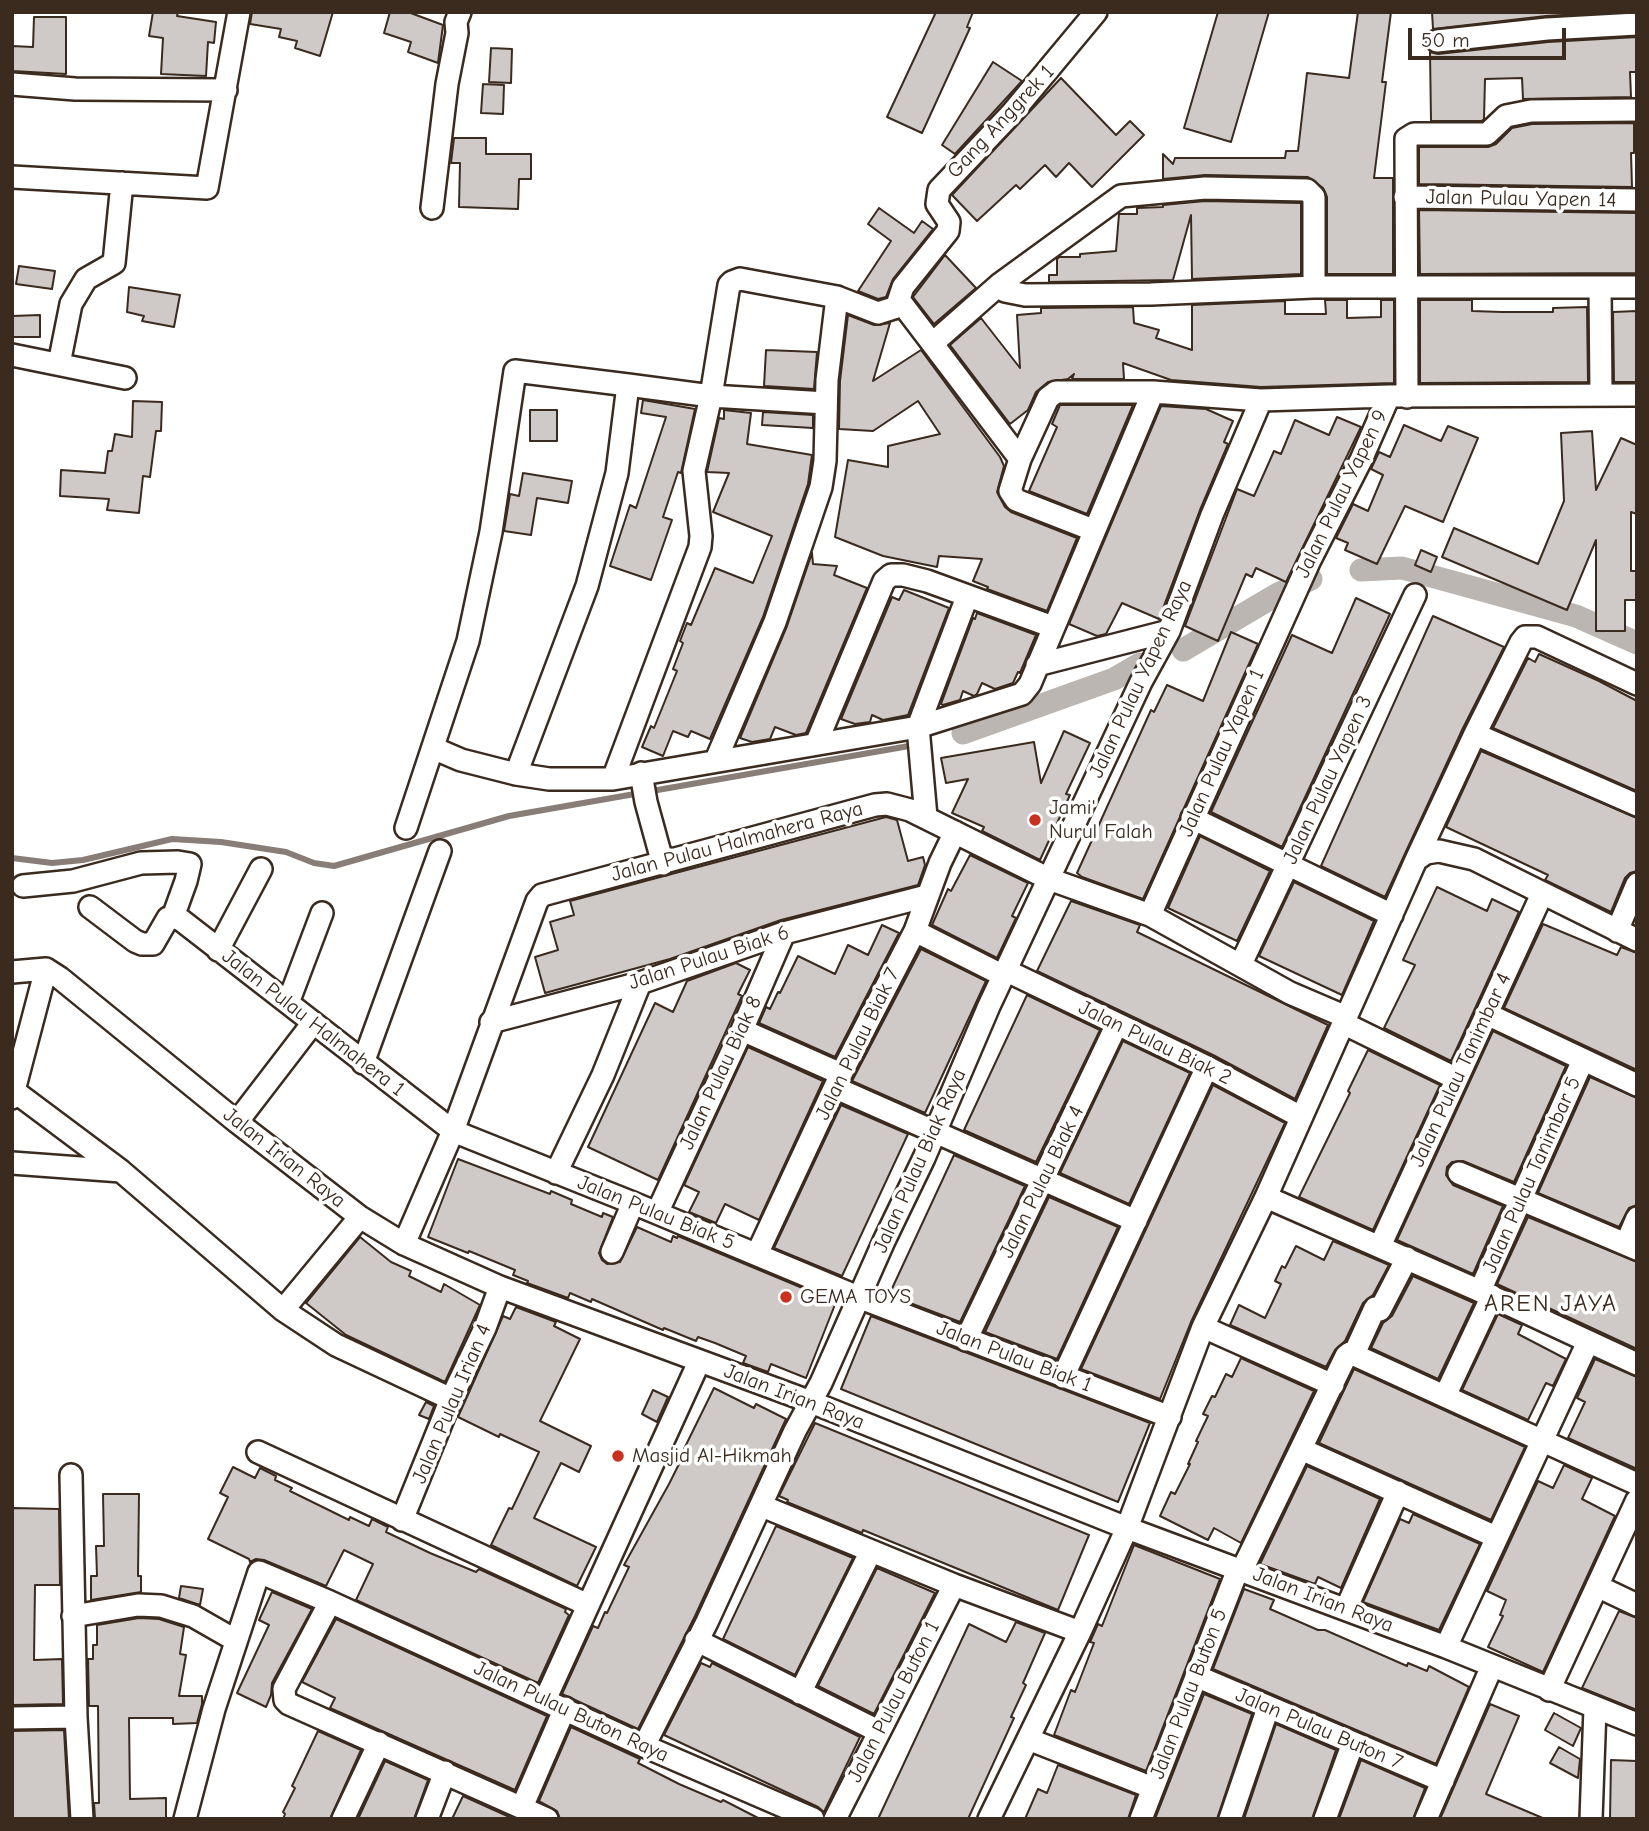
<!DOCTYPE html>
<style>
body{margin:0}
#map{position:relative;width:1649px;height:1831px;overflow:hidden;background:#fff;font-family:"Comic Neue",sans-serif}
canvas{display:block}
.frame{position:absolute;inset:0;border:14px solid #3b2a1e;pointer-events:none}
.scale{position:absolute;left:1408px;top:28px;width:158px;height:32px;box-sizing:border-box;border:4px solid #3b2a1e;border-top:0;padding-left:9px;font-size:21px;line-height:24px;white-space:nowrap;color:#3b2a1e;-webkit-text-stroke:5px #fff;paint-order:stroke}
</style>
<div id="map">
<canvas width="1649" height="1831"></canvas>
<div class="frame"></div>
<div class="scale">50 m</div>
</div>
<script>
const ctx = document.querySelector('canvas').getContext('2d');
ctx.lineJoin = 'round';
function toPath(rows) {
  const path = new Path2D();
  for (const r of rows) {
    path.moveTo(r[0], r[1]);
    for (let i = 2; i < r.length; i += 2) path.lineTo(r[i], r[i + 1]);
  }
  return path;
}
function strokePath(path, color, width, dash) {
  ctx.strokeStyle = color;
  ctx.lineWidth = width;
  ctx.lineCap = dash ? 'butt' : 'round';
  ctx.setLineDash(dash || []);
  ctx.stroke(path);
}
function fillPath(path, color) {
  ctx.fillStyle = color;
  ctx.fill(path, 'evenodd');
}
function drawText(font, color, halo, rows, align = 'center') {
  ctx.font = font + ' "Comic Neue",sans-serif';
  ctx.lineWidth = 7;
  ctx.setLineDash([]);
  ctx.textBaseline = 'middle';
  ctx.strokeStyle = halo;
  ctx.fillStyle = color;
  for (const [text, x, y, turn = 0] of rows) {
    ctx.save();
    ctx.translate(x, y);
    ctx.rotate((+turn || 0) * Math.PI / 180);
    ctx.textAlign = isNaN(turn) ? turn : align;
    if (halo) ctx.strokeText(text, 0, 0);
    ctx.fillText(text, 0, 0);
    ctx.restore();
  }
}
const stream = toPath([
 [12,858,52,863,83,860,172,839,221,842,286,852,314,863,334,866,509,816,909,746]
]);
const canal = toPath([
 [1361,570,1402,568,1576,616,1637,643],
 [1183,650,1278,594,1311,579],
 [963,733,1114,679,1140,664]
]);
const building = toPath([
 [153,12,178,12,177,16,216,22,214,43,208,42,206,76,161,74,163,38,149,36,153,12],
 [252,12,333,12,320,56,295,48,297,41,279,37,281,29,250,24,252,12],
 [390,12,408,12,443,25,438,63,408,52,411,42,384,33,390,12],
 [936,12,973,12,967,27,970,28,922,133,887,117,936,12],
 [1218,12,1269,12,1231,142,1184,128,1218,12],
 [1358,12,1391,12,1382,82,1386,82,1374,178,1393,178,1393,274,1327,274,1327,197,1323,188,1308,177,1205,175,1163,179,1163,154,1173,164,1175,158,1285,158,1286,151,1298,151,1307,73,1349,78,1358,12],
 [1432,12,1612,12,1546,16,1433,29,1432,12],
 [34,17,66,17,66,74,12,71,12,46,33,47,34,17],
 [1637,37,1637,72,1630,72,1631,97,1523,99,1522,78,1485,79,1484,119,1482,121,1431,121,1430,52,1438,54,1548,42,1637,37],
 [491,48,512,49,511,83,489,82,491,48],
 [993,62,1022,81,955,154,942,145,993,62],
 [1061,78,1116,135,1130,121,1144,135,1092,187,1069,163,1056,177,1045,165,1020,189,1016,185,977,221,952,195,1061,78],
 [483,84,504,85,503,114,481,113,483,84],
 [1634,123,1634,153,1631,153,1632,187,1419,184,1419,147,1488,147,1496,144,1512,128,1532,124,1634,123],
 [454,138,486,138,486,154,531,154,531,179,519,179,518,209,459,207,460,163,451,163,454,138],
 [1205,201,1301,203,1301,274,1192,279,1191,215,1173,280,1049,282,1049,275,1057,275,1057,259,1059,257,1080,257,1080,254,1116,251,1119,214,1137,214,1137,208,1163,207,1163,205,1205,201],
 [879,208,914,233,922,221,933,229,893,279,886,297,878,299,858,291,891,241,868,224,879,208],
 [1419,210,1637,213,1637,273,1420,274,1419,210],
 [945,255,976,288,934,324,913,297,945,255],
 [19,266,55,271,52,289,16,284,19,266],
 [129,287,180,295,174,327,142,321,144,316,127,312,129,287],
 [1325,300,1347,300,1347,318,1381,317,1381,300,1394,300,1394,383,1261,387,1171,380,1123,363,1124,379,1072,379,1074,374,1068,379,1048,382,1036,392,1028,410,1010,424,950,345,981,318,1020,368,1017,315,1041,313,1041,308,1133,307,1134,323,1159,330,1156,338,1192,350,1192,305,1285,301,1285,314,1326,314,1325,300],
 [1420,300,1472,300,1472,311,1502,312,1553,312,1553,308,1587,307,1588,382,1420,383,1420,300],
 [1637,311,1637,382,1614,382,1613,312,1637,311],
 [40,315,40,337,12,337,12,316,40,315],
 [848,315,874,325,890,323,873,381,921,350,1000,457,1004,466,997,492,1005,507,1011,512,1077,538,1047,611,987,589,988,587,973,581,982,559,939,556,937,567,883,556,835,537,848,460,888,467,888,446,940,434,918,401,873,431,839,429,840,381,848,315],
 [766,350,817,352,814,389,764,386,766,350],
 [643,400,695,409,681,473,678,472,663,517,672,520,651,580,610,566,630,505,636,508,666,417,641,413,643,400],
 [133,401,162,402,161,431,156,431,150,477,143,476,139,513,107,510,109,499,60,496,61,470,105,473,108,451,112,451,115,434,132,437,133,401],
 [1060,405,1133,405,1087,514,1029,491,1057,427,1052,424,1060,405],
 [1161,406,1206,409,1233,421,1224,442,1228,444,1200,510,1159,619,1122,603,1106,634,1097,636,1069,624,1161,406],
 [530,410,557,410,557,441,530,441,530,410],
 [724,410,751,413,747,444,812,455,808,484,763,617,710,739,691,731,688,737,673,731,663,756,642,747,651,726,654,728,677,671,673,669,683,643,680,641,687,623,691,625,715,568,753,583,772,536,713,512,729,473,707,472,719,418,724,419,724,410],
 [763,412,813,415,813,428,762,425,763,412],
 [1337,417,1361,427,1286,582,1256,568,1252,577,1246,574,1218,641,1185,626,1237,489,1254,496,1274,451,1281,454,1295,420,1329,435,1337,417],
 [1404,425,1441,441,1448,426,1478,438,1443,522,1405,506,1377,564,1345,550,1348,543,1336,538,1353,504,1368,511,1383,475,1371,469,1379,452,1390,457,1404,425],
 [1592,431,1596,490,1621,438,1637,445,1637,514,1631,512,1631,571,1637,571,1637,600,1625,600,1625,631,1596,631,1596,540,1567,610,1442,557,1454,528,1538,564,1564,501,1561,433,1592,431],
 [523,473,572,481,568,503,537,498,531,535,504,531,510,494,519,496,523,473],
 [1421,550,1437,557,1431,572,1415,565,1421,550],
 [812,553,813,564,837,566,834,575,867,588,806,733,796,735,775,727,770,739,752,742,740,738,787,626,812,553],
 [904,590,949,608,908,715,883,720,872,715,870,722,855,724,841,719,892,597,899,600,904,590],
 [1356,598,1390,614,1282,847,1211,812,1292,635,1332,653,1356,598],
 [977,613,1036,635,1020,673,1018,672,1013,683,995,689,982,683,977,694,974,696,963,691,960,700,943,705,941,704,973,618,975,619,977,613],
 [1433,616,1504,647,1463,728,1385,897,1321,866,1433,616],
 [1231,632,1258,644,1143,899,1082,877,1077,873,1151,710,1154,712,1167,685,1203,701,1231,632],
 [1539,654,1599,681,1637,701,1637,791,1493,728,1528,658,1535,662,1539,654],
 [1064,731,1090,743,1066,794,1070,795,1040,860,982,831,984,827,952,813,968,779,946,783,941,758,1034,742,1041,783,1064,731],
 [1481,751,1637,818,1637,871,1630,873,1625,878,1611,912,1545,880,1548,875,1446,827,1481,751],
 [886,817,897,820,908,861,923,857,925,865,918,885,781,920,670,959,545,993,535,957,558,950,550,922,574,915,570,901,886,817],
 [1200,836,1270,871,1237,941,1168,908,1200,836],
 [970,855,1028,883,1012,916,1016,918,997,958,932,925,948,889,951,891,970,855],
 [1294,882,1374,921,1342,995,1259,956,1294,882],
 [1437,887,1487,911,1492,899,1519,912,1451,1061,1384,1028,1415,965,1403,960,1437,887],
 [1071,901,1140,925,1137,932,1328,1025,1295,1099,1213,1055,1037,971,1071,901],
 [1543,924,1617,955,1621,947,1637,953,1637,1070,1504,1008,1543,924],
 [882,925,899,933,835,1057,759,1023,766,1007,770,1009,778,992,780,993,798,956,835,974,848,945,868,955,882,925],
 [921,949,986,981,925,1113,852,1081,921,949],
 [736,963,750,970,738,994,742,996,658,1180,588,1147,655,1003,673,1012,687,981,736,963],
 [1027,995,1100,1030,1036,1162,964,1130,1027,995],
 [1493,1031,1566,1066,1514,1182,1463,1161,1452,1162,1447,1167,1446,1175,1453,1185,1503,1206,1473,1274,1397,1240,1493,1031],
 [1123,1041,1190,1073,1129,1204,1060,1173,1123,1041],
 [748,1047,823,1081,759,1220,725,1204,716,1223,689,1212,699,1192,684,1185,748,1047],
 [1368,1050,1440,1085,1373,1230,1299,1197,1350,1093,1348,1091,1368,1050],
 [1590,1077,1637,1098,1637,1205,1629,1208,1619,1227,1538,1193,1590,1077],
 [1213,1085,1285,1123,1191,1322,1160,1399,1081,1369,1213,1085],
 [841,1105,908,1134,842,1276,774,1248,841,1105],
 [954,1155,1025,1186,960,1322,889,1295,954,1155],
 [458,1159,550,1194,551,1191,572,1200,571,1204,602,1217,603,1213,613,1217,599,1253,602,1260,607,1264,620,1262,637,1227,671,1242,673,1236,677,1238,678,1236,836,1302,806,1378,771,1364,768,1372,743,1363,746,1356,715,1343,698,1337,696,1341,664,1328,663,1330,592,1299,591,1302,570,1293,568,1298,527,1283,528,1281,513,1275,515,1270,469,1251,468,1253,428,1237,458,1159],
 [1049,1197,1118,1227,1057,1359,985,1332,1049,1197],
 [1528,1217,1637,1262,1637,1349,1497,1284,1528,1217],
 [360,1237,391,1262,411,1271,409,1276,441,1292,444,1284,480,1305,445,1382,346,1335,306,1303,360,1237],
 [1333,1241,1389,1265,1373,1295,1363,1303,1345,1341,1335,1350,1326,1367,1230,1325,1239,1305,1265,1318,1281,1284,1275,1281,1282,1266,1285,1268,1296,1246,1324,1260,1333,1241],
 [1413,1276,1474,1303,1438,1379,1371,1348,1383,1323,1392,1316,1413,1276],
 [516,1307,556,1322,554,1326,580,1339,540,1421,591,1446,579,1472,561,1463,534,1518,596,1547,577,1586,491,1545,509,1508,512,1509,539,1452,500,1434,499,1437,458,1417,503,1316,510,1319,516,1307],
 [1498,1314,1522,1325,1518,1334,1566,1359,1553,1386,1546,1383,1528,1420,1462,1390,1498,1314],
 [871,1316,1150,1423,1118,1502,841,1389,871,1316],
 [1241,1358,1314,1391,1241,1543,1214,1528,1208,1540,1160,1516,1171,1492,1175,1494,1190,1464,1188,1464,1198,1442,1196,1441,1208,1416,1203,1414,1212,1396,1215,1397,1226,1374,1232,1377,1241,1358],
 [1595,1359,1637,1377,1637,1469,1568,1438,1585,1402,1577,1398,1595,1359],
 [1354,1369,1525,1447,1491,1520,1319,1443,1354,1369],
 [714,1388,754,1408,756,1404,786,1419,695,1616,638,1729,562,1694,593,1626,598,1628,605,1612,607,1613,629,1567,624,1565,669,1484,684,1454,682,1453,714,1388],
 [653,1390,668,1397,657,1422,642,1414,653,1390],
 [426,1402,434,1406,429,1419,419,1415,426,1402],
 [815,1423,1089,1535,1058,1610,863,1530,862,1533,787,1502,788,1500,779,1496,815,1423],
 [1564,1465,1592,1478,1582,1499,1615,1516,1543,1672,1488,1647,1503,1616,1500,1615,1506,1600,1487,1591,1538,1481,1553,1488,1564,1465],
 [1307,1466,1380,1499,1341,1588,1318,1577,1315,1584,1260,1564,1307,1466],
 [233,1467,255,1478,260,1468,276,1476,275,1480,292,1488,290,1491,349,1520,350,1517,369,1526,372,1519,388,1527,386,1532,430,1553,476,1572,479,1569,566,1609,565,1612,569,1615,538,1683,356,1600,373,1564,344,1550,326,1586,264,1560,256,1559,250,1562,249,1559,208,1539,228,1497,220,1493,233,1467],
 [103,1494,139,1494,138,1576,141,1576,141,1592,91,1600,91,1576,97,1576,96,1546,104,1546,103,1494],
 [13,1508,59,1509,60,1585,35,1585,34,1660,62,1659,63,1704,12,1705,13,1508],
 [1413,1514,1480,1544,1439,1630,1363,1602,1400,1519,1409,1523,1413,1514],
 [776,1526,853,1558,795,1675,723,1639,776,1526],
 [1134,1545,1220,1579,1146,1771,1054,1735,1071,1690,1075,1692,1094,1643,1090,1642,1098,1624,1102,1626,1134,1545],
 [877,1568,935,1593,874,1714,818,1686,877,1568],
 [181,1586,203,1589,200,1605,179,1598,181,1586],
 [1244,1589,1274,1600,1270,1609,1318,1630,1325,1630,1407,1666,1408,1663,1427,1671,1429,1666,1469,1687,1436,1764,1213,1669,1244,1589],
 [272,1592,312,1609,272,1683,271,1695,266,1707,237,1693,269,1625,259,1620,272,1592],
 [1619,1611,1637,1618,1637,1710,1582,1688,1619,1611],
 [139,1618,159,1619,184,1627,180,1654,186,1655,179,1696,202,1696,202,1704,197,1723,173,1724,173,1718,129,1718,130,1799,166,1798,166,1819,95,1819,94,1803,99,1803,98,1706,89,1706,88,1659,93,1659,93,1645,97,1645,97,1625,139,1618],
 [336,1619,547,1716,515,1790,330,1708,335,1698,302,1682,336,1619],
 [1016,1622,1045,1633,1023,1683,1026,1685,1011,1717,1014,1718,968,1819,878,1819,969,1624,1006,1642,1016,1622],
 [701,1663,710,1667,712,1663,860,1737,824,1812,818,1807,664,1735,701,1663],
 [1204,1694,1252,1714,1217,1819,1155,1819,1204,1694],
 [1490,1704,1519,1716,1486,1794,1545,1819,1440,1819,1490,1704],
 [1554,1713,1581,1728,1573,1746,1545,1730,1554,1713],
 [1276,1724,1336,1750,1312,1819,1244,1819,1276,1724],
 [571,1727,640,1759,638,1763,679,1784,721,1802,723,1800,760,1819,560,1819,557,1811,539,1801,571,1727],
 [64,1730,69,1819,12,1819,12,1731,64,1730],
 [318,1731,361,1750,330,1819,283,1819,285,1814,283,1812,295,1788,292,1786,318,1731],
 [1559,1747,1580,1759,1578,1778,1550,1763,1559,1747],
 [1361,1760,1425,1788,1413,1819,1339,1819,1361,1760],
 [1611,1760,1637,1761,1637,1819,1610,1819,1611,1760],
 [385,1761,428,1780,414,1819,358,1819,385,1761],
 [1058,1765,1136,1795,1128,1819,1025,1819,1038,1789,1047,1793,1058,1765],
 [463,1796,514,1819,452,1819,463,1796]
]);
const minor = toPath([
 [1437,41,1547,29,1637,24],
 [12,84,75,89,226,90],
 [12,177,207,188,239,12],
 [1405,197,1637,200],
 [432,208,447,84,457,33,456,22,460,12],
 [1000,284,1005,291,1025,295,1151,294,1314,287,1637,287],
 [1600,287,1601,394],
 [897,305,903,287,948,231,949,222,937,204,939,190,1012,113,1096,12],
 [933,343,1000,284,1121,196,1205,188,1307,190,1314,197,1314,287],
 [12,355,125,378],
 [59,364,71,304,86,279,114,263,122,183],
 [1407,397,1406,139,1414,134,1487,134,1506,116,1531,111,1637,110],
 [1020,459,903,305,878,313,837,297,740,279,732,282,729,285,711,396,628,385,617,473,587,586,516,774,549,779,613,779,918,727,1022,694,1030,684,1153,392],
 [1093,530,1016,500,1010,491,1020,459,1048,398,1056,392,1153,392,1261,400,1389,396,1637,395],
 [1037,665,1169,631],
 [918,727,967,597],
 [918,727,926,817],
 [1475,734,1637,805],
 [816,744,884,581,891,575,903,575,927,581,1053,627],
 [433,748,461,760,516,774],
 [716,760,775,622,821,487,825,461,827,380,837,297],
 [641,773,646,802,663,864],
 [613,779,700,547,701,536,694,471,711,396,826,403],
 [1192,818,1392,915],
 [406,828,468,641,491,532,515,371,628,385],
 [1416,860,1475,734,1521,642,1525,637,1537,637,1637,684],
 [23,886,73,881,141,863,178,862,190,864,186,881,173,917,168,918,153,944,142,944,135,941,90,907],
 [1150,915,1310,560,1361,460,1389,396],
 [173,917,181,920,453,1131,633,1203,858,1297,1170,1417],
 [915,931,1004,976],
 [1617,931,1637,884],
 [218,950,261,869],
 [1241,964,1415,595],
 [1007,971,1207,1067,1301,1117],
 [12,972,46,969,60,978,237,1122,360,1217,404,1244,500,1287,811,1402,1127,1528,1446,1647,1637,1724],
 [288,1003,322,913],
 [1487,1014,1637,1085],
 [491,1022,640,983,784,933,927,896],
 [1343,1023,1457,1079],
 [742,1030,841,1074],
 [363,1063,440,851],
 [836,1088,1136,1221],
 [14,1091,121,1171,283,1310,336,1345,451,1399],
 [12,1098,46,969],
 [237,1122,313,1023],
 [12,1163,121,1171],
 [556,1173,603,1075,640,983],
 [1459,1173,1637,1249],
 [1266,1197,1480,1291,1637,1364],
 [657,1213,742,1030,784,933],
 [404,1244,453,1131,537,901,542,895,875,805,887,804,910,810,1049,879,1150,915,1290,993,1346,1017],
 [1626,1244,1637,1218],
 [1380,1246,1542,894],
 [612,1252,633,1203],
 [757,1254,841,1074,915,931,940,863,955,832],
 [1480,1291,1583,1060],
 [283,1310,360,1217],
 [1203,1327,1333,1385],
 [966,1340,1117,1024],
 [1354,1354,1375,1308,1380,1310,1407,1258],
 [1063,1377,1207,1067],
 [1445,1396,1492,1296],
 [1301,1449,1496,1537],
 [258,1452,588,1605],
 [71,1475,76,1717,82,1819],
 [762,1506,954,1585,1080,1632],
 [402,1520,451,1399,485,1328,500,1287],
 [1242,1570,1346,1356,1350,1353,1637,1484],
 [1597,1586,1637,1605],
 [330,1602,284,1689,285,1700,289,1704,547,1819],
 [1346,1609,1398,1492],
 [73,1616,138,1605,161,1606,193,1616,235,1640],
 [696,1640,878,1731],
 [1446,1647,1588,1342],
 [1196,1676,1443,1781],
 [1549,1690,1637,1500],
 [800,1693,871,1551],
 [545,1700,699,1362],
 [12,1718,76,1717],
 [1028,1739,1153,1788],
 [644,1746,707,1622,795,1431,821,1383,884,1241,924,1158,989,1006,1141,682,1169,631,1212,515,1261,400],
 [522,1807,565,1708],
 [185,1819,214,1709,259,1572,330,1602,644,1746,813,1819],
 [343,1819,379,1743],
 [427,1819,445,1772],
 [835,1819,954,1585],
 [989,1819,1080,1632,1127,1528,1203,1327,1266,1197,1416,860,1426,853,1439,851,1474,859,1637,940],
 [1141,1819,1238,1569],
 [1230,1819,1268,1708],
 [1325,1819,1353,1743],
 [1426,1819,1492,1666],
 [1591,1819,1595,1708]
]);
const markers = [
 [1035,820,7,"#c8321e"],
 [786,1297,7,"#c8321e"],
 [618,1456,7,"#c8321e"]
];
const streetNames = [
 ["Gang Anggrek 1",1001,122,-47],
 ["Jalan Pulau Yapen 14",1521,199,1],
 ["Jalan Pulau Yapen 9",1342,494,-64],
 ["Jalan Pulau Yapen Raya",1141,679,-65],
 ["Jalan Pulau Yapen 1",1222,753,-66],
 ["Jalan Pulau Yapen 3",1328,780,-65],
 ["Jalan Pulau Halmahera Raya",737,842,-15],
 ["Jalan Pulau Biak 6",709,958,-18],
 ["Jalan Pulau Halmahera 1",313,1023,38],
 ["Jalan Pulau Biak 2",1155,1043,26],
 ["Jalan Pulau Biak 7",858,1044,-64],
 ["Jalan Pulau Tanimbar 4",1461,1070,-65],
 ["Jalan Pulau Biak 8",721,1073,-65],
 ["Jalan Irian Raya",284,1158,38],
 ["Jalan Pulau Biak Raya",920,1161,-66],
 ["Jalan Pulau Tanimbar 5",1532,1175,-66],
 ["Jalan Pulau Biak 4",1042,1182,-64],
 ["Jalan Pulau Biak 5",656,1213,22],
 ["Jalan Pulau Biak 1",1014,1357,21],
 ["Jalan Irian Raya",794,1397,21],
 ["Jalan Pulau Irian 4",452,1404,-67],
 ["Jalan Irian Raya",1323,1600,21],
 ["Jalan Pulau Buton 5",1189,1694,-69],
 ["Jalan Pulau Buton 1",894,1702,-63],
 ["Jalan Pulau Buton Raya",571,1712,25],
 ["Jalan Pulau Buton 7",1319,1729,23]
];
const poiNames = [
 ["Jami'",1049,808],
 ["Nurul Falah",1049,832],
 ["GEMA TOYS",800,1297],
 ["Masjid Al-Hikmah",632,1456]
];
const quarterNames = [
 ["AREN JAYA",1551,1304]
];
strokePath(stream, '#887e77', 6);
strokePath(canal, '#bcb6b3', 23);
fillPath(building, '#cfcac7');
strokePath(building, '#3b2a1e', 2);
strokePath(minor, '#3b2a1e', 26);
strokePath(minor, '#fff', 21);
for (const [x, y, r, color] of markers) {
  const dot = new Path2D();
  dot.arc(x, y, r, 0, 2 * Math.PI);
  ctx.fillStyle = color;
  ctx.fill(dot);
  strokePath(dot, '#fff', 2.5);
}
drawText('21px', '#3b2a1e', '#fff', streetNames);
drawText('21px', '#3b2a1e', '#fff', poiNames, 'left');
ctx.letterSpacing = '2px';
drawText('24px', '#3b2a1e', '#fff', quarterNames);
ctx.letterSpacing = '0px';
</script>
